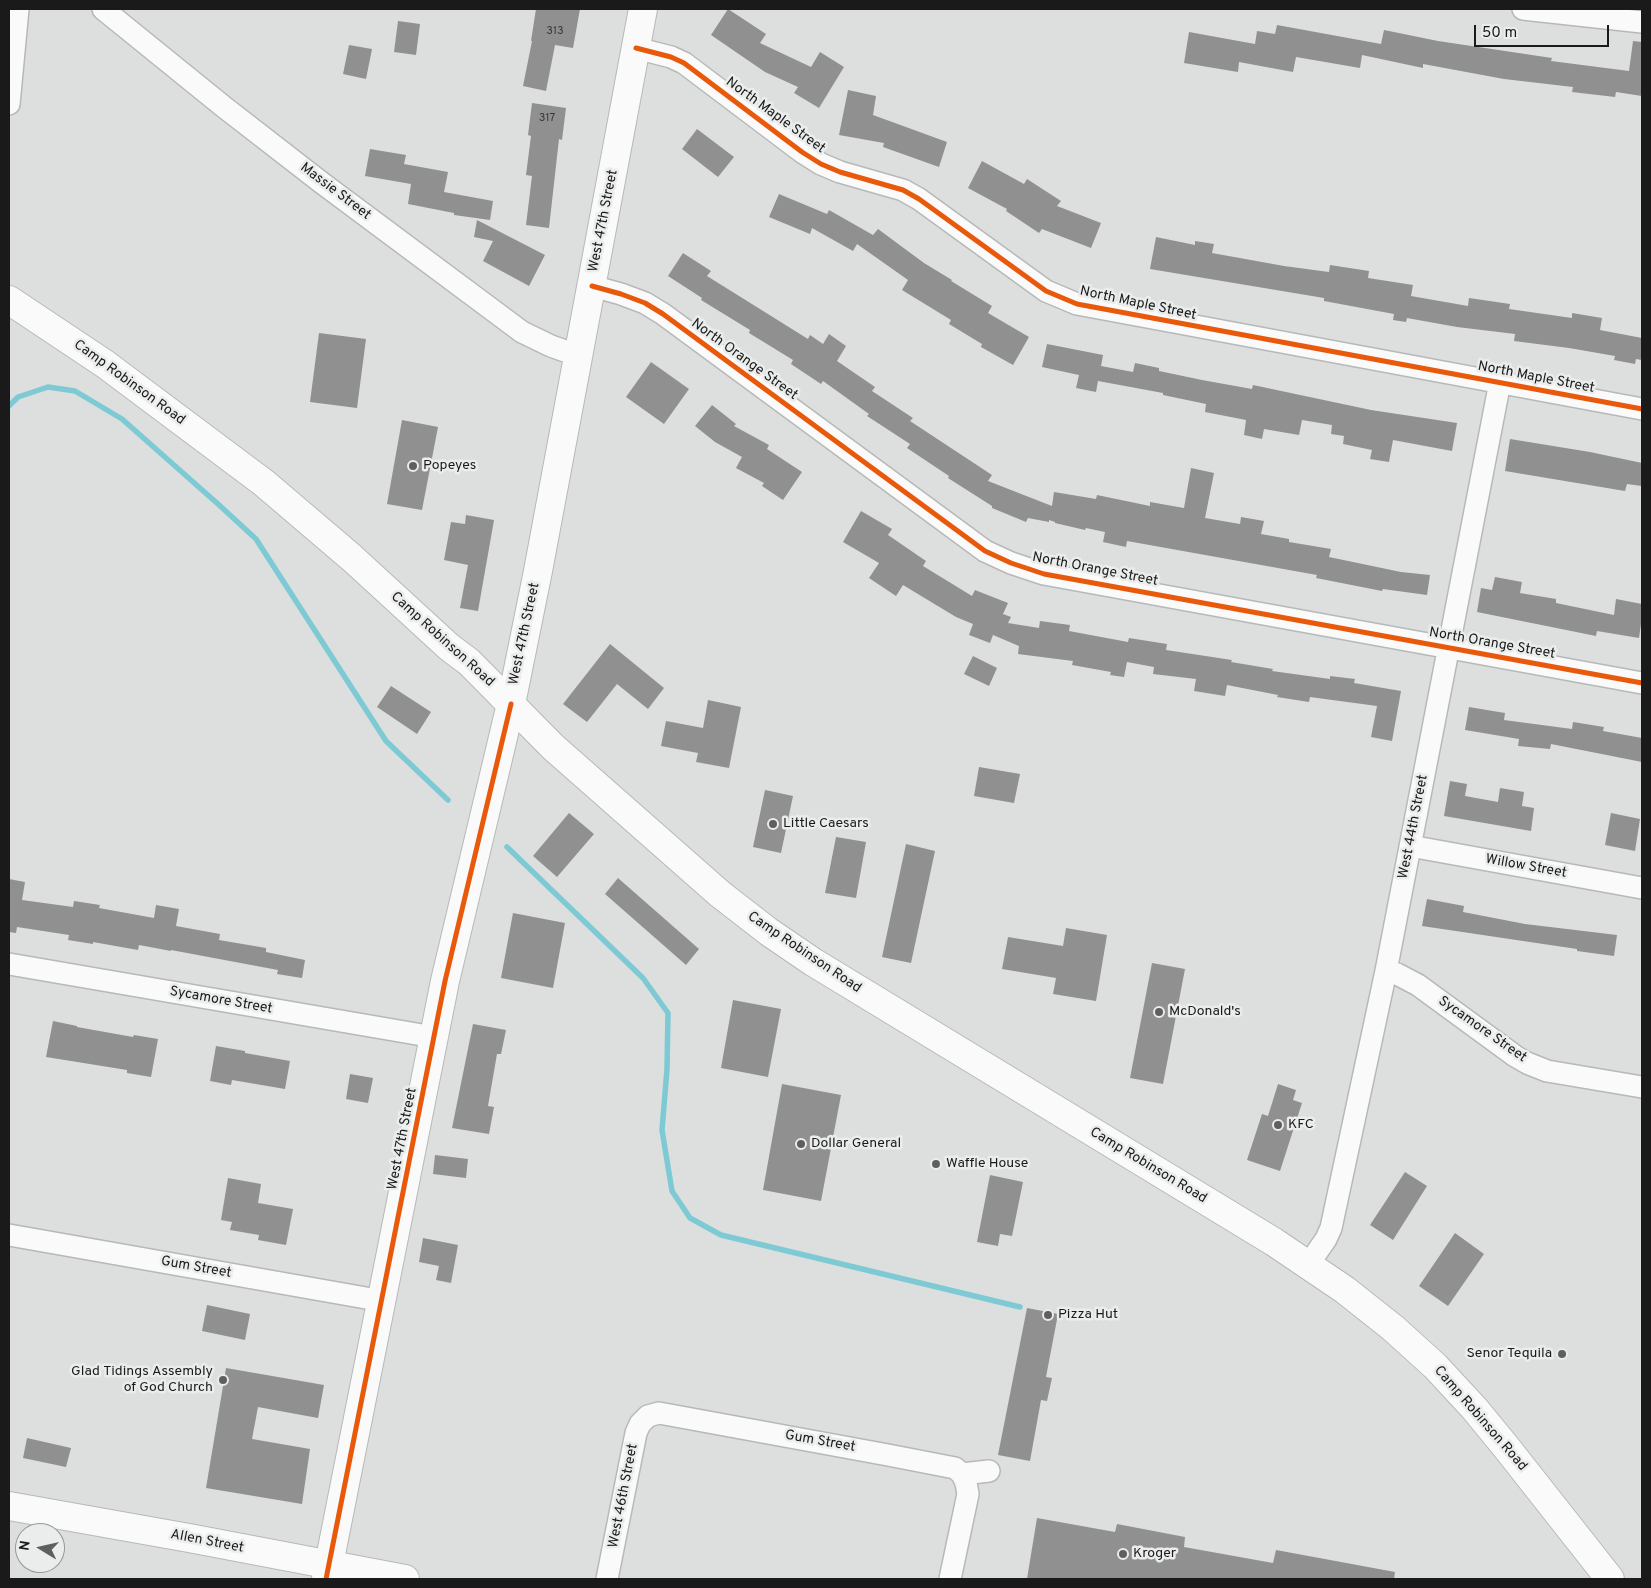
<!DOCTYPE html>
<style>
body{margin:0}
#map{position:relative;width:1651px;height:1588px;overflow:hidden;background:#dddfde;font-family:Overpass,sans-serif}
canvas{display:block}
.frame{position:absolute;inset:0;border:10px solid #191a19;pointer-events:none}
.north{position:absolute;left:15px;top:1523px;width:50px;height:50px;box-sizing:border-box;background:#eaedeb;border:1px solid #969997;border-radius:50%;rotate:279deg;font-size:14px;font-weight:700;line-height:20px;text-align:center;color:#191a19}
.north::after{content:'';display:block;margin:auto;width:18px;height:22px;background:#5e5f5e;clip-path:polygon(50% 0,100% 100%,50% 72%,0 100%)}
.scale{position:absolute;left:1474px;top:25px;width:135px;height:22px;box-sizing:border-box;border:2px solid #191a19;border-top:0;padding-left:6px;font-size:15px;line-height:18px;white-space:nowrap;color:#191a19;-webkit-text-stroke:4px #eaedeb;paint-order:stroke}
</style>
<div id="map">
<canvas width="1651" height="1588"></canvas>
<div class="frame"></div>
<div class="north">N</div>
<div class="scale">50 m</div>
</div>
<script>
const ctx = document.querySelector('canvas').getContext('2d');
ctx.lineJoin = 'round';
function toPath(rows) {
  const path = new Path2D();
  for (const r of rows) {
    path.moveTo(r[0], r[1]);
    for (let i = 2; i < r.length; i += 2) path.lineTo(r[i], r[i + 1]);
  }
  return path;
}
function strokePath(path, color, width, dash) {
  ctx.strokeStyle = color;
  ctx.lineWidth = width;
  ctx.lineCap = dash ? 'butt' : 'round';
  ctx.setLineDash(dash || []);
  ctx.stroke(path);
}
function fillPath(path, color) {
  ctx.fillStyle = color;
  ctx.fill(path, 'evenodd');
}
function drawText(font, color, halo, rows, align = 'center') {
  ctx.font = font + ' Overpass,sans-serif';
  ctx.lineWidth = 5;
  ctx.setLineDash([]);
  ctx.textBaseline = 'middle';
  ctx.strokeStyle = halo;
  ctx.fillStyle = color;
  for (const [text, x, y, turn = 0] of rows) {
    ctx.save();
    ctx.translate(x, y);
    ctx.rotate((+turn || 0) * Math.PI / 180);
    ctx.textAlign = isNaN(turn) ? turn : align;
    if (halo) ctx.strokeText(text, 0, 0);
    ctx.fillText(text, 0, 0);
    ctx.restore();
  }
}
const stream = toPath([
 [9,406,18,397,48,387,75,391,122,419,218,504,256,539,386,741,448,800],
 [507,847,643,978,668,1013,667,1069,662,1130,672,1191,690,1218,721,1235,1020,1307]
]);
const building = toPath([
 [536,9,580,9,573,48,555,45,546,91,523,86,532,41,531,41],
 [728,9,766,34,760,43,811,67,820,52,844,67,819,108,794,93,798,87,765,72,711,35],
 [398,21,420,24,416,55,394,52],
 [1277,25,1381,44,1384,30,1438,41,1552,58,1551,61,1629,71,1633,41,1642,42,1642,96,1616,92,1615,97,1572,92,1573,87,1504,79,1423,64,1423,68,1362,55,1360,68,1296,57,1293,72,1239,62,1238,72,1184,63,1189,32,1255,44,1257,31,1275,34],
 [349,45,372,49,366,79,343,74],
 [848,90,876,96,873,115,947,142,939,167,883,147,884,143,839,135],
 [532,103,566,108,562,140,559,139,549,228,526,225,532,176,526,175,531,136,528,135],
 [697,129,734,157,718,177,682,149],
 [370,149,406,155,404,164,448,172,444,192,493,201,490,220,454,215,454,213,408,204,411,184,365,176],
 [982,161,1024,184,1027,179,1061,201,1057,206,1101,223,1091,248,1042,229,1039,233,1006,211,1007,209,968,188],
 [779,194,827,214,829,210,873,235,878,229,924,263,952,280,951,281,992,306,988,313,1029,337,1013,365,981,347,982,344,949,324,951,320,902,290,908,280,857,244,853,251,812,228,810,234,769,217],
 [477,220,545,255,529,286,483,261,493,241,474,237],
 [1156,237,1195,245,1195,241,1214,244,1212,253,1284,266,1329,272,1330,265,1369,271,1368,278,1413,285,1411,296,1468,306,1469,298,1510,304,1509,309,1572,318,1572,313,1602,318,1600,330,1642,338,1642,360,1636,359,1635,364,1614,360,1615,356,1569,348,1514,341,1515,334,1457,327,1407,318,1406,322,1393,320,1394,314,1324,301,1324,298,1150,269],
 [683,253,711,271,707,276,808,339,810,335,823,344,829,334,846,346,837,361,875,387,872,391,913,418,910,421,992,475,988,481,1052,506,1054,492,1096,499,1097,495,1150,506,1150,502,1184,508,1191,468,1214,473,1205,518,1240,524,1241,517,1264,521,1261,534,1289,539,1289,542,1331,549,1329,557,1401,572,1430,575,1427,595,1383,589,1382,591,1316,578,1317,575,1127,541,1126,547,1103,542,1105,532,1086,528,1085,530,1055,523,1055,522,1049,520,1049,522,1028,518,1026,522,992,508,992,506,948,478,949,476,907,448,910,444,867,416,869,414,823,381,821,384,791,364,793,360,749,333,750,330,701,300,702,298,668,276],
 [319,333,366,339,357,408,310,402],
 [1047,344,1103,355,1101,366,1133,372,1135,363,1159,368,1159,371,1202,380,1252,389,1253,385,1371,410,1457,423,1452,451,1393,440,1389,462,1370,459,1372,450,1343,444,1344,436,1331,434,1332,425,1302,420,1299,435,1264,429,1262,439,1244,435,1246,420,1205,412,1206,404,1163,395,1163,393,1098,381,1096,392,1076,388,1079,375,1042,367],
 [651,362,689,389,664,424,626,397],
 [712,405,736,424,734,426,769,445,767,449,802,472,783,500,762,486,764,483,736,468,742,457,715,442,695,426],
 [402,420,438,427,422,510,387,504],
 [1510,439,1590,452,1642,463,1642,486,1627,484,1625,491,1505,471],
 [861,511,892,529,888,535,926,561,923,566,972,596,975,590,1008,603,1003,614,1011,617,1008,623,1039,628,1040,621,1070,625,1069,631,1128,642,1129,638,1167,644,1166,650,1232,660,1231,662,1273,669,1272,671,1330,679,1330,676,1355,679,1354,683,1401,691,1392,741,1371,737,1377,706,1310,697,1309,702,1277,697,1278,695,1227,685,1225,696,1194,691,1196,679,1153,674,1154,667,1127,662,1124,677,1110,675,1111,672,1072,665,1073,661,1018,654,1019,646,993,635,990,643,969,635,973,624,956,617,903,585,896,596,869,578,879,563,843,542],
 [466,515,494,520,478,611,460,608,468,565,444,560,451,522,465,524],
 [1495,577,1522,582,1520,593,1556,599,1556,603,1614,615,1616,599,1642,604,1642,617,1639,638,1597,631,1596,636,1477,612,1481,588,1492,590],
 [610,644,664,688,648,709,617,684,587,722,563,704],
 [973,656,997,668,989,686,964,674],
 [391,686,431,712,417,734,377,707],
 [708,700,741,707,729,768,696,762,698,753,661,746,666,721,703,728],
 [1469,707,1505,713,1504,720,1572,729,1573,722,1604,727,1603,731,1642,738,1642,762,1551,744,1550,749,1518,746,1519,739,1465,730],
 [979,767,1020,774,1014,803,974,796],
 [1450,781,1467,784,1465,796,1498,802,1500,788,1524,792,1522,806,1534,808,1531,831,1444,816],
 [765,790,793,796,781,853,753,847],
 [569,813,594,834,557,877,533,856],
 [1611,813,1640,819,1635,851,1605,845],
 [836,837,866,842,856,898,825,893],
 [906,844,935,851,911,963,882,957],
 [618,878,699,949,686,965,605,894],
 [9,879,25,882,22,900,73,907,74,901,100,905,99,908,154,918,156,905,179,909,176,926,220,934,219,940,266,948,266,952,305,960,302,978,277,974,278,970,171,950,171,951,139,945,138,950,93,942,93,944,68,940,69,935,17,927,16,933,9,932],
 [1427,899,1464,906,1463,912,1525,924,1617,935,1614,956,1577,951,1577,949,1422,926],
 [513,913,565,923,553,988,501,978],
 [1066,928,1107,935,1096,1001,1053,994,1056,978,1002,969,1008,937,1063,946],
 [1152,963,1185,969,1163,1084,1130,1078],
 [733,1000,781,1009,768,1077,721,1068],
 [53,1021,77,1026,77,1027,133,1037,134,1035,158,1039,151,1077,127,1073,127,1070,46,1057],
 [473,1024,506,1030,501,1054,497,1054,488,1106,494,1107,489,1134,452,1128],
 [216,1046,245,1051,245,1053,290,1061,285,1089,232,1080,231,1085,210,1081],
 [350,1074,373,1078,368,1103,346,1099],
 [782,1084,841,1095,821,1201,763,1190],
 [1278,1084,1296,1090,1293,1100,1302,1103,1280,1171,1247,1160,1262,1114,1268,1116],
 [435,1155,468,1159,466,1178,433,1174],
 [1405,1172,1427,1186,1393,1240,1370,1225],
 [990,1175,1023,1182,1012,1236,1000,1234,998,1246,977,1242],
 [228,1178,261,1184,258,1203,293,1209,286,1245,258,1240,259,1235,230,1230,232,1222,221,1220],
 [1455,1233,1484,1254,1448,1306,1419,1286],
 [423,1238,458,1245,451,1283,436,1280,439,1266,419,1262],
 [207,1305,250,1314,245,1340,202,1331],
 [1027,1308,1058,1314,1046,1377,1052,1378,1047,1401,1041,1400,1030,1461,998,1455],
 [226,1368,324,1385,318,1418,258,1407,252,1439,310,1449,302,1504,206,1488],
 [27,1438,71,1448,66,1467,23,1458],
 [1037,1518,1115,1532,1117,1524,1185,1537,1184,1547,1273,1563,1276,1550,1395,1572,1394,1579,1027,1579]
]);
const street = toPath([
 [103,9,224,107,322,183,522,332,551,346,579,356],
 [1523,9,1642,22],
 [636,48,671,57,684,63,802,152,821,164,840,172,903,190,919,199,1046,291,1077,304,1642,409],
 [9,104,18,9],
 [592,286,621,294,645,303,663,314,985,551,1011,563,1044,574,1642,683],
 [1410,846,1642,888],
 [9,964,434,1037],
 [1386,971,1397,974,1418,985,1515,1056,1527,1063,1547,1071,1642,1087],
 [9,1235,383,1301],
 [1308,1265,1326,1239,1331,1228,1386,971,1500,382],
 [607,1579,636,1433,640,1424,648,1416,659,1413,888,1455,955,1468,962,1474,989,1471],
 [950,1579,968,1494,966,1483,962,1474]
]);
const secondary = toPath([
 [9,300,105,364,264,483,352,558,449,647,469,662,553,747,720,894,769,932,813,962,1274,1242,1345,1290,1393,1328,1435,1366,1474,1408,1506,1447,1610,1579],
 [9,1506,189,1538,405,1579],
 [326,1579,445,981,511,704]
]);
const primary = toPath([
 [511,704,538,571,643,9]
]);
const cycleway = toPath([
 [636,48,671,57,684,63,802,152,821,164,840,172,903,190,919,199,1046,291,1077,304,1642,409],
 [592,286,621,294,645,303,663,314,985,551,1011,563,1044,574,1642,683],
 [326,1579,445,981,511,704]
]);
const markers = [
 [413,466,5,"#5e5f5e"],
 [773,824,5,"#5e5f5e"],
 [1159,1012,5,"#5e5f5e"],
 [1278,1125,5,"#5e5f5e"],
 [801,1144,5,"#5e5f5e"],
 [936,1164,5,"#5e5f5e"],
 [1048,1315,5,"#5e5f5e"],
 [1562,1354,5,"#5e5f5e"],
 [223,1380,5,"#5e5f5e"],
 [1123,1554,5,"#5e5f5e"]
];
const numberNames = [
 ["313",555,32],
 ["317",547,119]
];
const streetNames = [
 ["North Maple Street",775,116,36],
 ["Massie Street",335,192,37],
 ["West 47th Street",604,221,-79],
 ["North Maple Street",1138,304,12],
 ["North Orange Street",744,360,36],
 ["North Maple Street",1536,378,11],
 ["Camp Robinson Road",129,383,36],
 ["North Orange Street",1095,570,11],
 ["West 47th Street",525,634,-78],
 ["Camp Robinson Road",442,640,42],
 ["North Orange Street",1492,644,10],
 ["West 44th Street",1414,827,-79],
 ["Willow Street",1526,867,10],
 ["Camp Robinson Road",804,953,34],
 ["Sycamore Street",221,1001,10],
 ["Sycamore Street",1482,1030,35],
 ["West 47th Street",403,1139,-79],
 ["Camp Robinson Road",1148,1166,31],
 ["Gum Street",196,1268,10],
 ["Camp Robinson Road",1480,1419,49],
 ["Gum Street",820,1442,10],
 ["West 46th Street",624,1496,-79],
 ["Allen Street",207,1542,11]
];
const poiNames = [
 ["Popeyes",423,466],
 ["Little Caesars",783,824],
 ["McDonald's",1169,1012],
 ["KFC",1288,1125],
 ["Dollar General",811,1144],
 ["Waffle House",946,1164],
 ["Pizza Hut",1058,1315],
 ["Senor Tequila",1552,1354,"right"],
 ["Glad Tidings Assembly",213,1372,"right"],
 ["of God Church",213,1388,"right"],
 ["Kroger",1133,1554]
];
strokePath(stream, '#7ecad4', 5.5);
fillPath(building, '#8f908f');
strokePath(street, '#b7b8b8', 24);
strokePath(secondary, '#b7b8b8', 30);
strokePath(primary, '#b7b8b8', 30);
strokePath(street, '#fafafa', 21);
strokePath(secondary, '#fafafa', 28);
strokePath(primary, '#fafafa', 28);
strokePath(cycleway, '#e8590c', 5);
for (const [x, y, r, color] of markers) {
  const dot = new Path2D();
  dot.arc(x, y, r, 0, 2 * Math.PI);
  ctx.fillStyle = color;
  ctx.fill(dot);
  strokePath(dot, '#eaedeb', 2);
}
drawText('11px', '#363836', null, numberNames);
drawText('14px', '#191a19', '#eaedeb', streetNames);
drawText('14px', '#191a19', '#eaedeb', poiNames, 'left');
</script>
